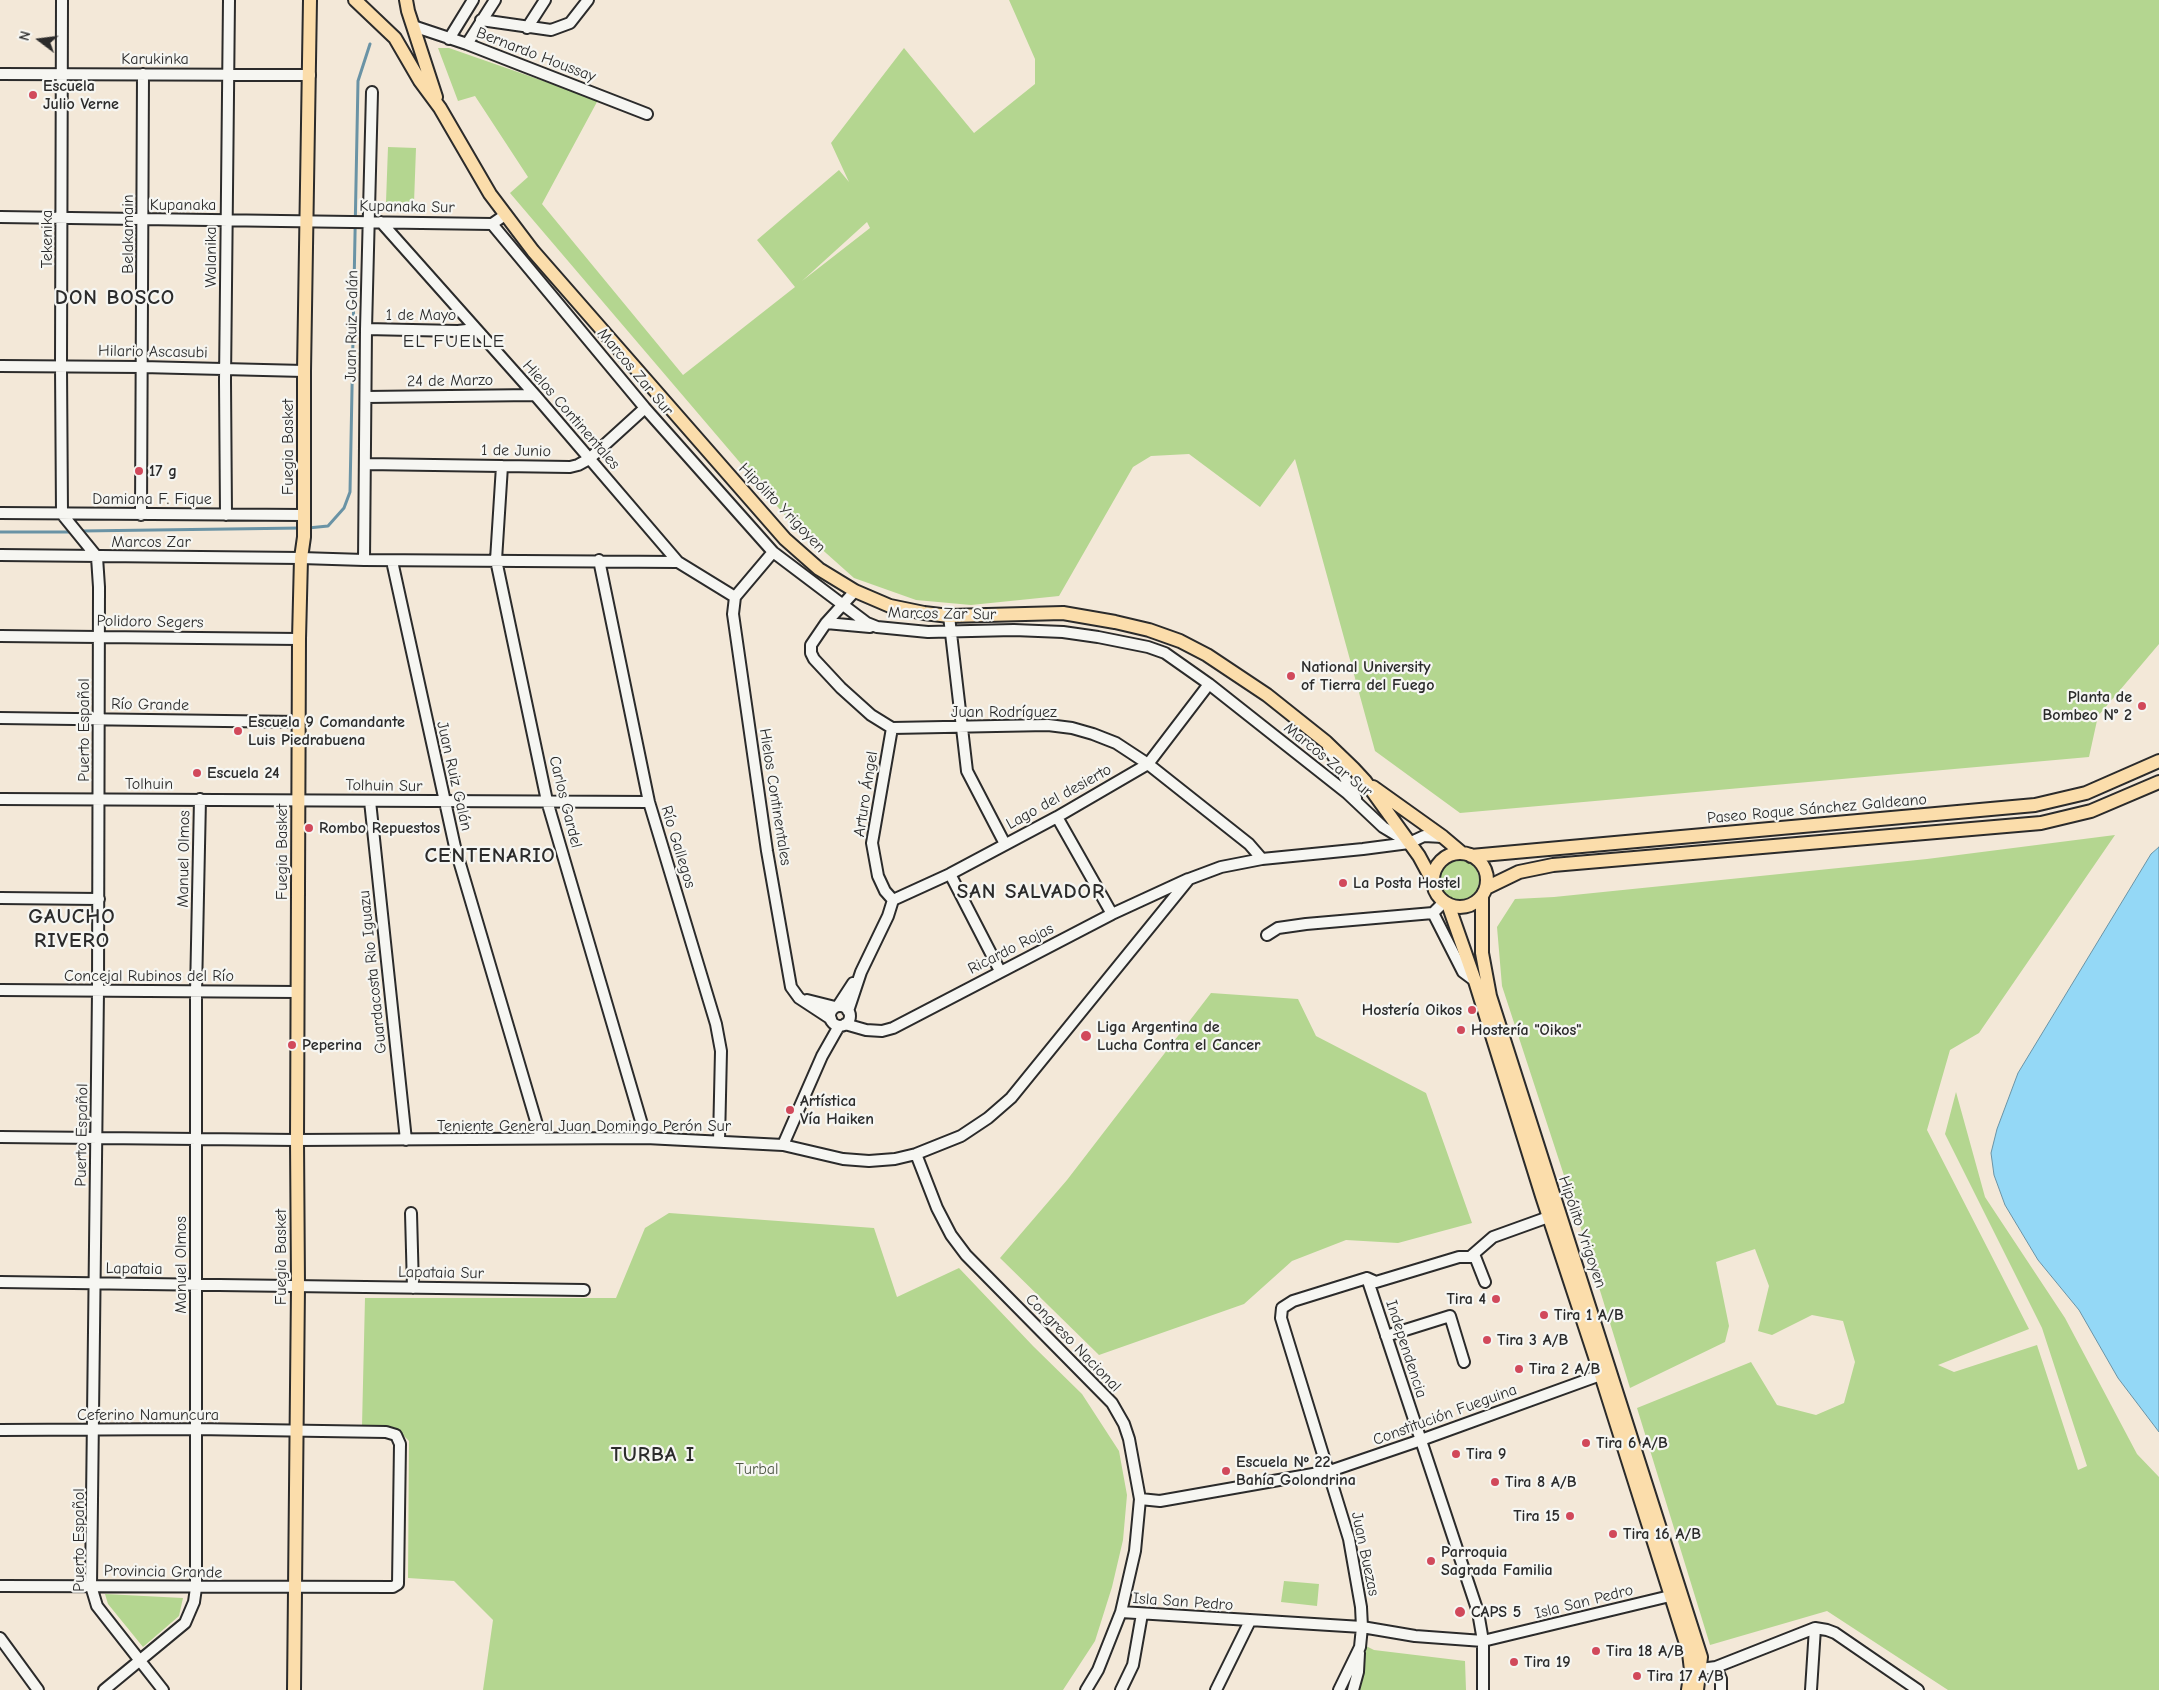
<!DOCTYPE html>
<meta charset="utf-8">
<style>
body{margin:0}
#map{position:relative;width:2159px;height:1690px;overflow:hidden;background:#f3e8d8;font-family:"Comic Neue",sans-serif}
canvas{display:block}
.north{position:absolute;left:15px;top:15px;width:50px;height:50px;-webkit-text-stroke:4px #f6f6f2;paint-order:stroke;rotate:285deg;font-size:14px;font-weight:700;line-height:20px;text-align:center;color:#2b2b2b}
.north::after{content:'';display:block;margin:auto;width:18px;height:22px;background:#2b2b2b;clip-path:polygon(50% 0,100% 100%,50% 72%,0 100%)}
</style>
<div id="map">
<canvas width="2159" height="1690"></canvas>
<div class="north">N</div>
</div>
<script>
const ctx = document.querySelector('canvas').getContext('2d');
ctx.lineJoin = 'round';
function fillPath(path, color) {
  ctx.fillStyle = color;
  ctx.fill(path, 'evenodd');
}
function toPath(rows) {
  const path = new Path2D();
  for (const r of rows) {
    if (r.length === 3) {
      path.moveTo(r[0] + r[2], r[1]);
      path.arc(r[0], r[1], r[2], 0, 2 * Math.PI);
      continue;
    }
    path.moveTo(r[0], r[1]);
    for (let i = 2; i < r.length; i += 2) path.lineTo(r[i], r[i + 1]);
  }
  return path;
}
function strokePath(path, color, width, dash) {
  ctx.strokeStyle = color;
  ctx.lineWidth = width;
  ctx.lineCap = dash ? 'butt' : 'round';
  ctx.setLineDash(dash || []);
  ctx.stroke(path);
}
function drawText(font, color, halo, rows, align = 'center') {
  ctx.font = font + ' "Comic Neue",sans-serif';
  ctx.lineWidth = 4.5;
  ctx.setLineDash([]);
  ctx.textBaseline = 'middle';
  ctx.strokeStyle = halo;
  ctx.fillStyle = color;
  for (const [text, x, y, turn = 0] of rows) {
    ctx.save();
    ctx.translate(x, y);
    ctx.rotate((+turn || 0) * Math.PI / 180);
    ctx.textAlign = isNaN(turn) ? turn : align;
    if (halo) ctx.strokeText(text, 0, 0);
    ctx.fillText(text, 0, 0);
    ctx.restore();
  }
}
const green = toPath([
 [1009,0,2159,0,2159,644,2098,716,2089,757,1460,813,1375,751,1295,459,1260,507,1189,454,1151,456,1133,467,1059,596,971,605,916,600,854,578,789,520,510,193,528,177,475,96,458,101,438,48,449,48,598,100,542,204,683,375,795,287,757,240,839,170,849,182,831,143,904,48,974,133,1035,84,1035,59],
 [867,222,870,228,802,281],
 [388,147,416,148,414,203,386,202],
 [2115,835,1979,1033,1950,1050,1927,1130,2029,1329,1938,1365,1954,1372,2037,1345,2078,1470,2087,1466,2042,1328,1945,1134,1956,1092,1985,1197,2065,1318,2137,1454,2159,1477,2159,1690,1948,1690,1827,1611,1710,1645,1637,1408,1751,1362,1777,1405,1816,1415,1844,1403,1855,1362,1843,1321,1812,1315,1772,1335,1758,1331,1769,1286,1755,1249,1716,1262,1729,1326,1725,1342,1630,1388,1574,1206,1502,986,1497,927,1515,899,1554,897,1927,859],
 [1459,880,20],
 [1211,993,1298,999,1316,1036,1426,1093,1472,1223,1398,1243,1346,1240,1292,1261,1244,1304,1099,1355,1000,1258,1067,1180],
 [669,1213,874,1228,897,1297,959,1268,1033,1346,1082,1394,1119,1451,1127,1495,1123,1540,1112,1587,1095,1641,1063,1690,483,1690,493,1620,454,1581,408,1578,409,1441,396,1428,362,1426,365,1298,616,1298,645,1228],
 [1284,1581,1319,1584,1317,1606,1281,1602],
 [105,1594,183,1598,179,1616,143,1647,108,1604],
 [1358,1642,1374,1650,1465,1661,1466,1690,1339,1690]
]);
const water = toPath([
 [2159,847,2159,1432,2118,1378,2079,1310,2038,1260,2005,1205,1994,1175,1991,1153,1997,1129,2018,1073,2151,854,2159,847]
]);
const stream = toPath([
 [308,528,328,526,344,508,350,492,358,81,370,44],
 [81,531,302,528],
 [0,532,72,532]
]);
const minor = toPath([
 [62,0,61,366,62,514,97,557,99,587,98,991,91,1586,97,1606,163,1690],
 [481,20,551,30,570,23,588,0],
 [413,26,467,44,647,114],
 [527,28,545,0],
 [449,39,473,0],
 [467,44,495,0],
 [0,74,310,75],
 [0,217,492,224,505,215],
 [381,222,535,395,678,562],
 [492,224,645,408,773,552,867,623,877,627,928,632,1014,630,1063,632,1098,637,1148,647,1165,653,1209,684,1347,793,1383,827,1408,842],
 [366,329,458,331,475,329],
 [0,366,142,367,304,371],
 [366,397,535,395],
 [366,464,570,467,578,465,589,459,645,408],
 [502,466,496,560,547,801,646,1138],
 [0,513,304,515],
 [141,515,143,74],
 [226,515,225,381,229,0],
 [0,555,301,558,364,560,678,562,735,597],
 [364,560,366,329,372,92],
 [599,560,649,802,716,1024,721,1051,719,1141],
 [392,561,455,847,541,1138],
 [855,591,826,623,811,645,811,653,814,659,841,688,871,715,892,728,1048,725,1072,728,1093,734,1116,743,1148,764,1249,844,1262,859],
 [735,597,733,614,767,851,791,987,799,998,831,1019],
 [735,597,773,552],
 [949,616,967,771,1005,844],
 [826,623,870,627],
 [0,636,299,639],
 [0,718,299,722],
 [1328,747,1356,798],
 [0,799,649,802],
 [370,801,406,1140],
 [1057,817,1112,914],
 [950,874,1000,971],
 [0,898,99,899],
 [893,900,950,874,1057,817,1148,764,1209,684],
 [1433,913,1444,902],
 [1267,935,1278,928,1306,924,1433,913,1463,972,1475,981],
 [0,990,297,992],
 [807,1000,835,1007],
 [838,1006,853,983],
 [840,1016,10],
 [848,1011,861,972,888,916,893,900,885,891,878,876,872,843,892,728],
 [845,1024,866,1030,882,1031,893,1028,1112,914,1188,879],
 [0,1137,297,1140,646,1138,783,1145,843,1159,869,1161,895,1159,916,1154,961,1136,988,1118,1011,1098,1189,879,1221,867,1262,859,1363,849,1409,843,1424,836,1443,837],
 [783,1145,822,1056,839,1026],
 [916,1154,937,1208,951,1235,966,1255,1112,1403,1124,1424,1129,1439,1140,1499,1135,1551,1121,1612,1098,1670,1086,1690],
 [411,1213,413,1288],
 [1474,1254,1485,1282],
 [1367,1278,1478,1612,1483,1641,1483,1690],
 [1367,1278,1376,1282,1459,1257,1470,1257,1493,1237,1554,1215],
 [0,1282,584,1290],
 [1386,1336,1450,1316,1464,1362],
 [0,1430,195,1429,386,1432,396,1435,400,1444,398,1584,393,1587,0,1586],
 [1140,1499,1160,1501,1330,1471,1421,1440,1606,1373],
 [1121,1612,1362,1627,1415,1636,1483,1641,1670,1596],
 [0,1638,38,1690],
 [1716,1667,1721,1679,1721,1690],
 [1701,1669,1716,1667,1815,1628,1827,1630,1835,1633,1918,1690],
 [104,1690,185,1623,194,1602,196,1588,196,992,200,799],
 [1121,1690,1133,1665,1142,1614],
 [1216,1690,1250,1621],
 [1339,1690,1360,1647,1362,1627,1361,1607,1349,1539,1281,1318,1282,1308,1293,1301,1367,1278],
 [1353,1690,1358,1672,1359,1653],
 [1811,1690,1815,1628]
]);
const major = toPath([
 [355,0,395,38,420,81,440,108,490,194,533,251,785,539,819,569,855,591,890,606,924,613,949,616,1063,613,1115,622,1149,630,1180,641,1207,655,1267,695,1326,742,1353,768,1365,781,1419,856,1433,882],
 [406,0,408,11,436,97],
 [1373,787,1443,837,1462,853],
 [1460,880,27],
 [1471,856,2035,805,2086,793,2159,761],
 [1486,888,1519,872,1553,865,2041,823,2091,811,2159,782],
 [1482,896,1482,953,1490,996,1701,1657,1697,1690],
 [1448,904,1475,981,1542,1196,1601,1375,1689,1653,1691,1670,1688,1690],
 [294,1690,298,1286,297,1140,299,639,301,558,304,537,304,371,310,0]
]);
const markers = [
 [33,95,5,"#d1495b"],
 [139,471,5,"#d1495b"],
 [1291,676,5,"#d1495b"],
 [2142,706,5,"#d1495b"],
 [238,731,5,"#d1495b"],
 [197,773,5,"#d1495b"],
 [309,828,5,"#d1495b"],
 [1343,883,5,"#d1495b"],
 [1472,1010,5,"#d1495b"],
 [1461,1030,5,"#d1495b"],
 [1086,1036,6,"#d1495b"],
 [292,1045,5,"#d1495b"],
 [790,1110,5,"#d1495b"],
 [1496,1299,5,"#d1495b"],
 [1544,1315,5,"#d1495b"],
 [1487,1340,5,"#d1495b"],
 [1519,1369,5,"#d1495b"],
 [1586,1443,5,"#d1495b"],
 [1456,1454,5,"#d1495b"],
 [1226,1471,5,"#d1495b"],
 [1495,1482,5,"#d1495b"],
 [1570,1516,5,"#d1495b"],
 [1613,1534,5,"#d1495b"],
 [1431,1561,5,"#d1495b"],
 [1460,1612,6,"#d1495b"],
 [1596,1651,5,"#d1495b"],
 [1514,1662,5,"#d1495b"],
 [1637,1676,5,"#d1495b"]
];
const streetNames = [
 ["Bernardo Houssay",536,55,21],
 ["Karukinka",155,59],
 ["Kupanaka",183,205],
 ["Kupanaka Sur",407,207,1],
 ["Belakamain",128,234,-90],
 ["Tekenika",47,239,-90],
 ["Walanika",211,257,-90],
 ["1 de Mayo",421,315],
 ["Juan Ruiz Galán",352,326,-89],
 ["Hilario Ascasubi",153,352,1],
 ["Marcos Zar Sur",635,372,50],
 ["24 de Marzo",450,381,-1],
 ["Hielos Continentales",571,415,49],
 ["Fuegia Basket",288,447,-90],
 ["1 de Junio",516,451,1],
 ["Damiana F. Fique",152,499],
 ["Hipólito Yrigoyen",782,508,46],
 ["Marcos Zar",151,542],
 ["Marcos Zar Sur",942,614,1],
 ["Polidoro Segers",150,622,1],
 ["Río Grande",150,705,1],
 ["Juan Rodríguez",1004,712],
 ["Puerto Español",84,730,-90],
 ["Marcos Zar Sur",1328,760,39],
 ["Juan Ruiz Galán",454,776,77],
 ["Tolhuin",149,784],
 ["Tolhuin Sur",384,786,1],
 ["Arturo Ángel",866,794,-81],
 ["Hielos Continentales",775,797,81],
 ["Lago del desierto",1059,797,-29],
 ["Carlos Gardel",565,802,76],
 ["Paseo Roque Sánchez Galdeano",1817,809,-5],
 ["Río Gallegos",678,847,73],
 ["Fuegia Basket",282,852,-90],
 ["Manuel Olmos",184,859,-89],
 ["Ricardo Rojas",1011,949,-27],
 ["Guardacosta Rio Iguazu",373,972,-96],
 ["Concejal Rubinos del Río",149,976],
 ["Teniente General Juan Domingo Perón Sur",584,1126],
 ["Puerto Español",82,1135,-89],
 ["Hipólito Yrigoyen",1582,1232,71],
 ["Fuegia Basket",281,1257,-90],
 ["Manuel Olmos",181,1265,-90],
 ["Lapataia",134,1269,1],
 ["Lapataia Sur",441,1273,1],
 ["Congreso Nacional",1073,1343,46],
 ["Independencia",1406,1349,72],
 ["Ceferino Namuncura",148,1415],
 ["Constitución Fueguina",1445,1415,-20],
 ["Puerto Español",79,1540,-90],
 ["Juan Buezas",1365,1554,78],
 ["Provincia Grande",163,1572,1],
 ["Isla San Pedro",1183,1602,4],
 ["Isla San Pedro",1584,1602,-14]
];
const poiNames = [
 ["Escuela",43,86],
 ["Julio Verne",43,104],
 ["17 g",149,471],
 ["National University",1301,667],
 ["of Tierra del Fuego",1301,685],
 ["Planta de",2132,697,"right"],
 ["Bombeo N° 2",2132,715,"right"],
 ["Escuela 9 Comandante",248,722],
 ["Luis Piedrabuena",248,740],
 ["Escuela 24",207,773],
 ["Rombo Repuestos",319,828],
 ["La Posta Hostel",1353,883],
 ["Hostería Oikos",1462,1010,"right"],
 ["Liga Argentina de",1097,1027],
 ["Lucha Contra el Cancer",1097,1045],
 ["Hostería \"Oikos\"",1471,1030],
 ["Peperina",302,1045],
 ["Artística",800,1101],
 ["Vía Haiken",800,1119],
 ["Tira 4",1486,1299,"right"],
 ["Tira 1 A/B",1554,1315],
 ["Tira 3 A/B",1497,1340],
 ["Tira 2 A/B",1529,1369],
 ["Tira 6 A/B",1596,1443],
 ["Tira 9",1466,1454],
 ["Escuela Nº 22",1236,1462],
 ["Bahía Golondrina",1236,1480],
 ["Tira 8 A/B",1505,1482],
 ["Tira 15",1560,1516,"right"],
 ["Tira 16 A/B",1623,1534],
 ["Parroquia",1441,1552],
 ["Sagrada Familia",1441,1570],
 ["CAPS 5",1471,1612],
 ["Tira 18 A/B",1606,1651],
 ["Tira 19",1524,1662],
 ["Tira 17 A/B",1647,1676]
];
const parkNames = [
 ["Turbal",757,1469]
];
const quarterNames = [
 ["EL FUELLE",454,342]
];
const districtNames = [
 ["DON BOSCO",115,298],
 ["CENTENARIO",490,856],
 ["SAN SALVADOR",1031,892],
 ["GAUCHO",72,917],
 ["RIVERO",72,941],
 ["TURBA I",653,1455]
];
fillPath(green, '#b4d690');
fillPath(water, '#94d8f6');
strokePath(water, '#6a93a5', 1);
strokePath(stream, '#6a93a5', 3);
strokePath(minor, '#2b2b2b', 14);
strokePath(major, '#2b2b2b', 16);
strokePath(minor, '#f6f6f2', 10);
strokePath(major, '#fbddab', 12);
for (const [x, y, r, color] of markers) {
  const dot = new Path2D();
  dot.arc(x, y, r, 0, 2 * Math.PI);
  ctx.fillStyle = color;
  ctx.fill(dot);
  strokePath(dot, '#f6f6f2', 2);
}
drawText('16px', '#2b2b2b', '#f6f6f2', streetNames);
drawText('bold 16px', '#2b2b2b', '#f6f6f2', poiNames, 'left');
drawText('16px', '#4d5644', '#f6f6f2', parkNames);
ctx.letterSpacing = '1px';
drawText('19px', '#2b2b2b', '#f6f6f2', quarterNames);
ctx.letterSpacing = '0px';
ctx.letterSpacing = '1px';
drawText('bold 21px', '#2b2b2b', '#f6f6f2', districtNames);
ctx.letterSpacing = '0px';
</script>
